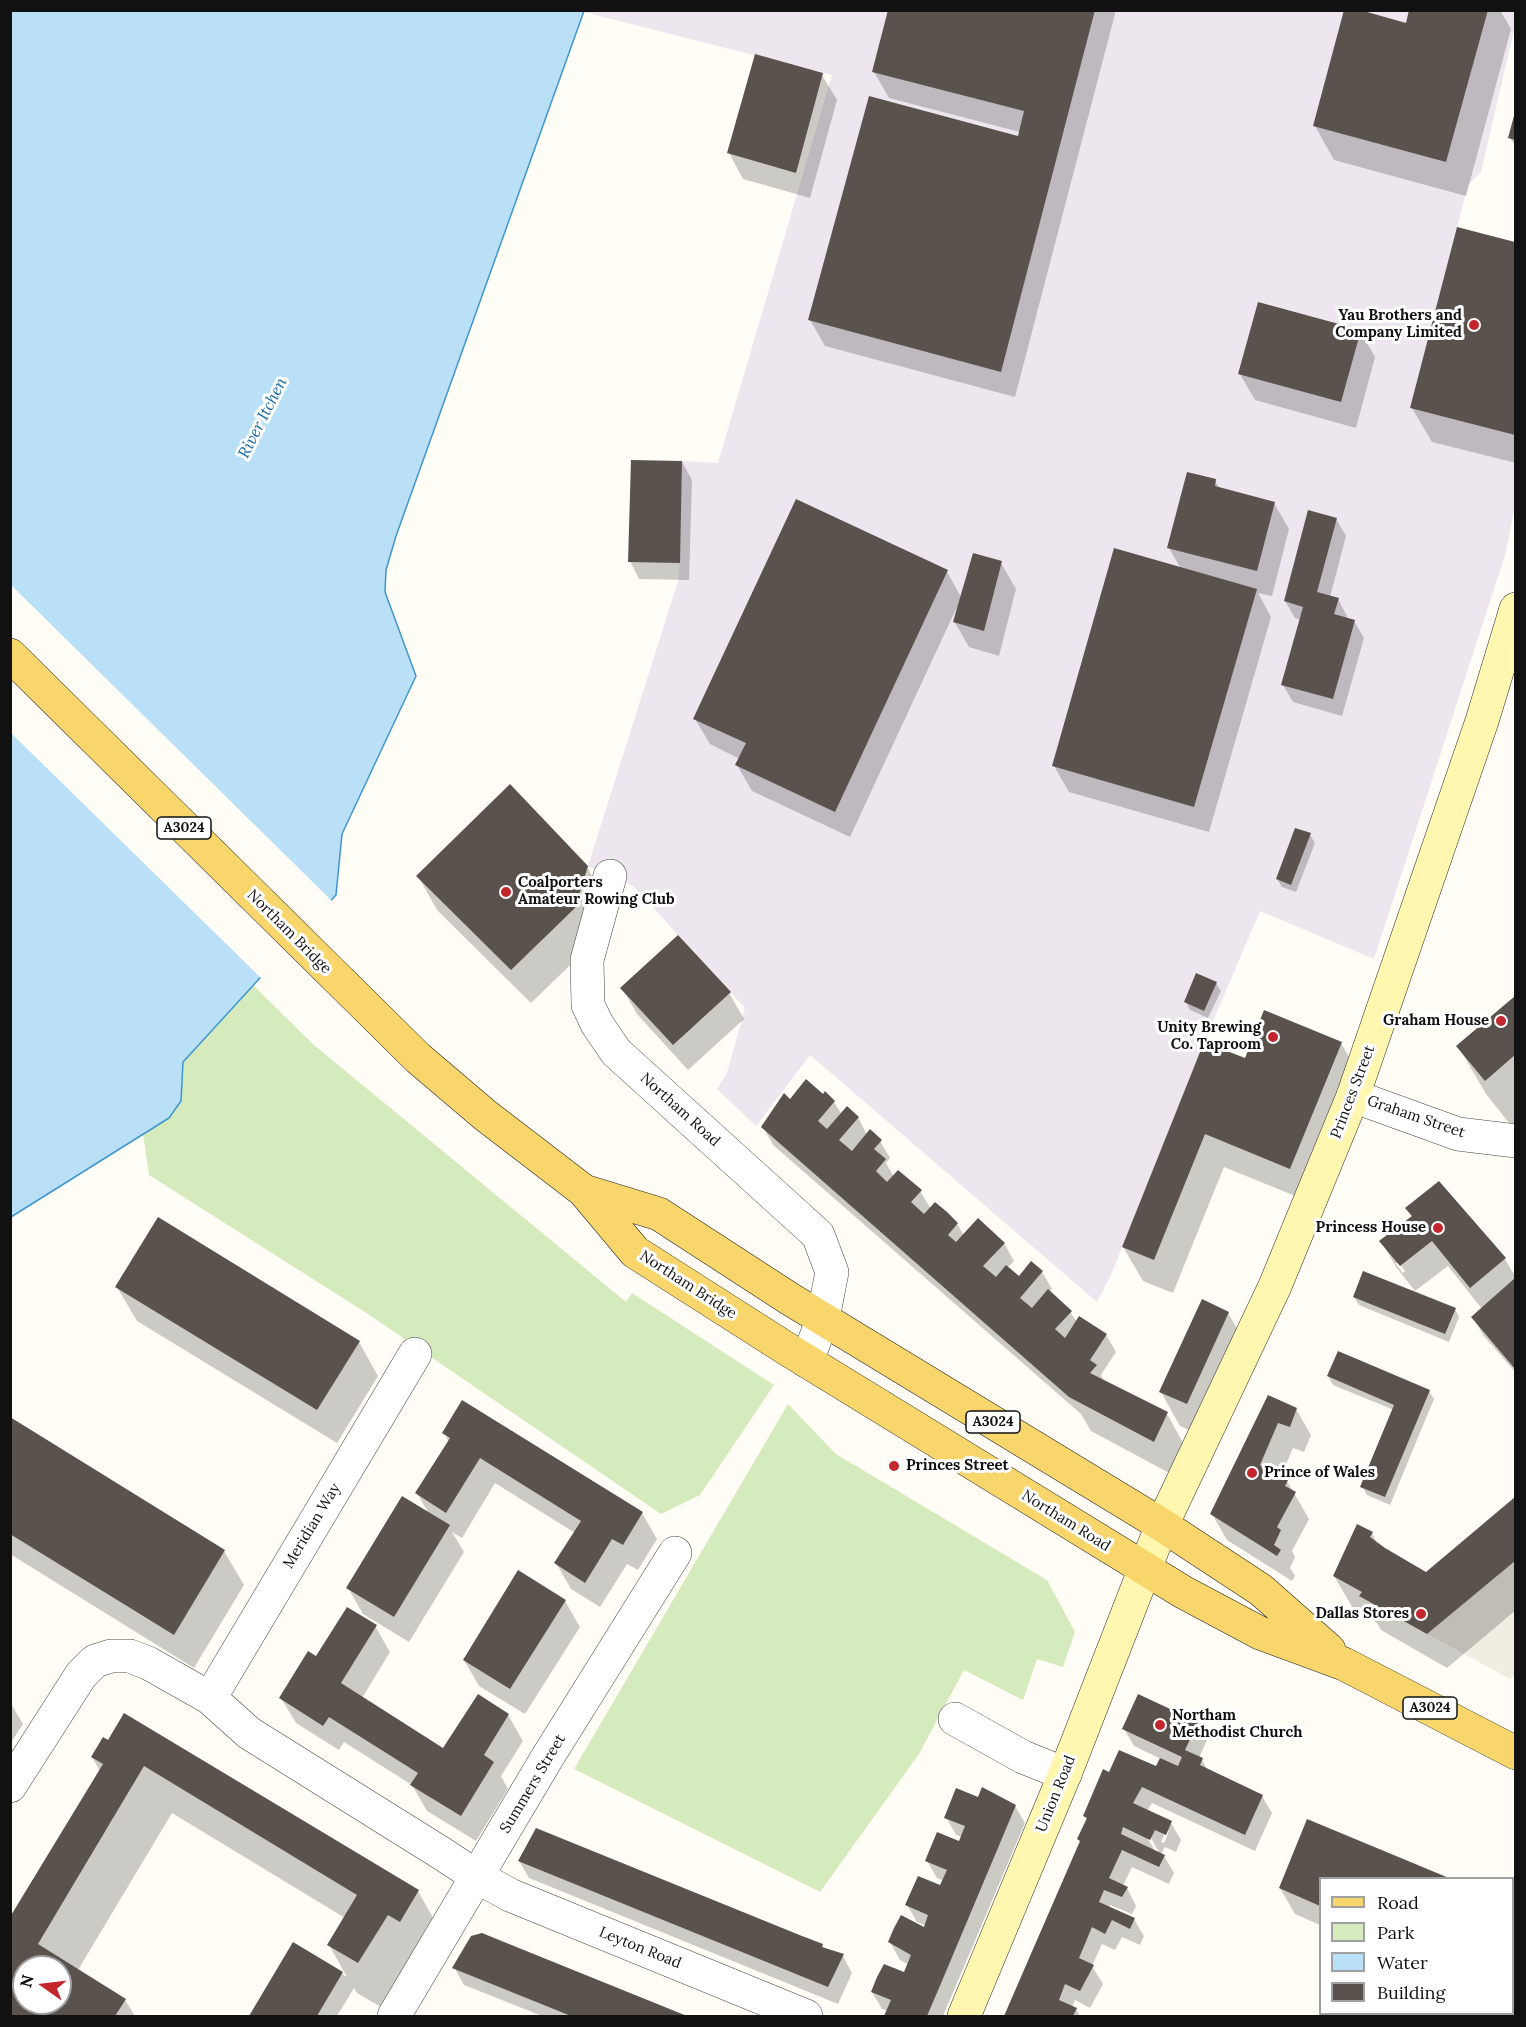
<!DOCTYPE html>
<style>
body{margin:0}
#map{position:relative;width:1526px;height:2027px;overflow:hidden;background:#fffdf5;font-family:Lora,serif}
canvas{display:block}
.frame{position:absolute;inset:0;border:12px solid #111;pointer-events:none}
.legend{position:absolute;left:1319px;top:1877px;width:195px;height:138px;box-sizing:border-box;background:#fff;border:2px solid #a0a0a0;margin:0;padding:8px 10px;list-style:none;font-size:18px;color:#111}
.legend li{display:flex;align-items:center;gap:12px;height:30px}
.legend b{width:30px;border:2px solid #a0a0a0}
.north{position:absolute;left:12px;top:1955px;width:60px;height:60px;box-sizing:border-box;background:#fff;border:2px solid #a0a0a0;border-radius:50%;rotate:284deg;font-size:16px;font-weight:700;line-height:24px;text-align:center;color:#111}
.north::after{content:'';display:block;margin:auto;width:21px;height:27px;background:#c4262e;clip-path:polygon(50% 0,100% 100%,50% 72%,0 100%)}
</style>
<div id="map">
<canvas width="1526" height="2027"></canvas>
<div class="frame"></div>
<ul class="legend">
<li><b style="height:8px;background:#f9d66b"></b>Road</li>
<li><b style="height:16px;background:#d5ebbd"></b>Park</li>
<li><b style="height:16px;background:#b9e0f7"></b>Water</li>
<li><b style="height:16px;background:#5a524d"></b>Building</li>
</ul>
<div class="north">N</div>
</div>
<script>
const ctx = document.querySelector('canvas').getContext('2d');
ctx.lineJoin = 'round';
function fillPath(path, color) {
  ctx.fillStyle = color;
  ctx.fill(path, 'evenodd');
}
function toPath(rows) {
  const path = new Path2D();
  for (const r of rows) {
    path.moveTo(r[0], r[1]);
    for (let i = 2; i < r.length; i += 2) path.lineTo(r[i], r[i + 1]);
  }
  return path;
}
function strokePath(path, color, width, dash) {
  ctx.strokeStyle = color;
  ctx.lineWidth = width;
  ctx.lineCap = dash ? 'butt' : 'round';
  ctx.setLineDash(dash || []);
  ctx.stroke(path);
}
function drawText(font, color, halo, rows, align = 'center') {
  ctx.font = font + ' Lora,serif';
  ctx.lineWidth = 6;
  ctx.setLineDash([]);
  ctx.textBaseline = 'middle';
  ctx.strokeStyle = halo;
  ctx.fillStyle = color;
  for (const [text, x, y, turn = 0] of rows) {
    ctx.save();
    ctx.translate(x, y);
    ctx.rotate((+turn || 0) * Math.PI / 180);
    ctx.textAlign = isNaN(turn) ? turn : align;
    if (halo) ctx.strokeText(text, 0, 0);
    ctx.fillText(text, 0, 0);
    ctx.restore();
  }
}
const industrial = toPath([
 [584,10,1515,11,1515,26,1481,172,1468,185,1410,408,1515,435,1515,505,1506,552,1374,959,1260,911,1204,1042,1110,1277,1097,1302,810,1055,756,1126,717,1089,727,1073,745,1008,633,886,588,866,679,578,682,461,718,463,832,75,584,12]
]);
const green = toPath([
 [396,536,386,570,385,592,416,676,342,834,336,895,253,985,314,1045,626,1302,632,1293,774,1385,700,1495,661,1514,368,1314,149,1175,143,1134,11,1217],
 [788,1404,836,1454,1047,1580,1075,1632,1063,1667,1037,1659,1023,1700,964,1670,919,1754,820,1892,574,1769]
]);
const plaza = toPath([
 [1515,1561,1515,1675,1510,1679,1427,1634]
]);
const water = toPath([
 [11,11,584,11,396,536,386,570,385,592,416,676,342,834,336,895,183,1062,181,1101,169,1118,11,1217,11,11]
]);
const pier = toPath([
 [11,585,333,902,262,979,10,732]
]);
const shadow = toPath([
 [889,10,1116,10,1015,397,825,346,810,320,1019,138,1020,132,889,98,874,72],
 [1408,10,1500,10,1511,29,1466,196,1334,160,1315,126,1407,25,1410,14],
 [822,75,837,100,810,198,743,179,729,153],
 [1516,115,1516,147,1510,138],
 [1458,229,1516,244,1516,463,1432,442,1412,408],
 [1360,331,1375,357,1356,428,1255,400,1240,374],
 [682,462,692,480,689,580,639,579,630,561],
 [1215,481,1220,489,1274,503,1289,529,1272,596,1258,593,1271,617,1209,832,1069,792,1054,766,1181,569,1169,548],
 [1336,519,1346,536,1330,597,1338,599,1347,616,1347,619,1354,621,1364,638,1342,716,1293,702,1283,685,1301,620,1295,618,1285,601],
 [1001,563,1016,589,999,656,969,647,954,621,958,610,956,609,850,837,752,791,737,765,740,759,710,744,695,719,947,572,961,597],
 [1310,835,1315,843,1296,892,1282,887,1277,879],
 [587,867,607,902,594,942,531,1003,437,910,418,876],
 [1216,983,1221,991,1208,1018,1190,1010,1186,1002],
 [622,988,729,993,744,1019,688,1070,637,1014],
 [1516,998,1516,1126,1513,1128,1486,1094,1458,1046],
 [1341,1043,1356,1069,1310,1202,1224,1167,1173,1293,1143,1281,1123,1247,1246,1060],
 [790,1101,834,1102,842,1115,858,1117,867,1135,880,1141,890,1158,886,1163,894,1177,920,1191,931,1209,957,1224,964,1235,1004,1243,1014,1261,1007,1268,1019,1278,1042,1272,1052,1289,1049,1292,1070,1312,1077,1322,1106,1335,1116,1352,1101,1375,1105,1383,1167,1414,1186,1448,1173,1475,1091,1431,1081,1414,773,1145,763,1127],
 [1407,1209,1505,1259,1516,1278,1516,1373,1483,1335,1473,1317,1482,1309,1448,1266,1415,1291,1396,1267,1381,1241,1412,1217],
 [1395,1263,1399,1263,1405,1271,1403,1273],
 [117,1287,359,1342,378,1376,337,1443,137,1321],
 [1354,1297,1455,1309,1459,1317,1449,1342,1359,1305],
 [1228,1313,1248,1347,1206,1437,1180,1426,1161,1392],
 [1328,1376,1429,1391,1434,1399,1390,1505,1367,1495,1362,1486,1394,1410,1333,1385],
 [1268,1397,1296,1409,1311,1435,1304,1452,1293,1448,1280,1478,1287,1481,1309,1519,1292,1551,1295,1557,1290,1568,1295,1576,1292,1581,1227,1540,1212,1514],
 [10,1419,224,1551,244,1585,194,1668,10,1554],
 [444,1433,642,1513,657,1539,638,1570,627,1564,600,1607,571,1589,556,1563,575,1533,495,1483,462,1538,452,1532,464,1552,409,1642,363,1614,348,1588,429,1514,417,1493,449,1442],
 [1516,1499,1516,1610,1447,1668,1381,1630,1377,1623,1354,1610,1334,1576,1372,1533,1378,1545,1426,1574],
 [565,1601,580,1627,525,1714,479,1686,464,1660],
 [375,1626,390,1652,362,1698,444,1750,508,1715,523,1741,501,1776,508,1789,476,1841,427,1811,412,1785,344,1742,339,1750,296,1723,281,1698,316,1658],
 [10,1702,23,1724,10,1744],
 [1197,1723,1207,1740,1199,1758,1202,1760,1208,1771,1262,1796,1272,1813,1255,1851,1152,1803,1147,1811,1171,1823,1181,1840,1176,1852,1165,1847,1161,1854,1164,1856,1174,1873,1169,1884,1132,1867,1123,1886,1127,1888,1136,1906,1132,1914,1110,1905,1109,1908,1134,1919,1144,1936,1140,1945,1122,1937,1115,1950,1102,1944,1092,1966,1103,1984,1090,2008,1075,2000,1072,2008,1076,2009,1080,2016,1006,2016,1081,1843,1079,1839,1087,1821,1085,1816,1109,1774,1157,1768,1161,1759,1134,1746,1124,1729],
 [1166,1831,1169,1831,1164,1843,1161,1842],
 [1148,1833,1159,1852,1155,1851,1145,1834],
 [103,1739,418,1891,445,1939,386,2010,357,1993,354,1988,337,2016,251,2016,294,1944,347,1977,329,1945,345,1918,172,1813,78,1970,125,2000,135,2016,10,2016,10,1920,100,1771,92,1757],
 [24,1967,60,1967,60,2003,24,2003],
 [979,1799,1015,1806,1025,1823,943,2016,886,2016,888,2011,882,2009,872,1992,905,1974,909,1965,900,1960,890,1942,925,1929,926,1926,917,1922,907,1905,941,1887,944,1881,937,1878,927,1861,960,1843,962,1837,956,1835,946,1817],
 [1308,1821,1444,1878,1320,1878,1320,1925,1295,1914,1280,1888],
 [519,1861,822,1945,824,1949,843,1956,852,1973,838,2004,529,1878],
 [482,1934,685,2016,542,2016,464,1985,454,1967],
 [1419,2014,1483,2014,1481,2016,1418,2016]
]);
const building = toPath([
 [888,10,1095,10,1001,372,808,320,869,96,1018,136,1024,111,872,72],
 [1344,10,1360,10,1406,23,1409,10,1488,10,1446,162,1313,126],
 [755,54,823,73,796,173,727,153],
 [1515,112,1515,140,1508,138],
 [1457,227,1515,242,1515,435,1410,408],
 [1258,302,1361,330,1341,402,1238,374],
 [631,460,682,461,680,563,628,562],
 [1187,472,1216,479,1215,486,1275,502,1257,571,1167,548],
 [796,499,948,570,835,812,735,765,746,743,693,719],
 [1308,510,1337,518,1317,592,1339,598,1334,614,1355,620,1333,699,1281,685,1303,607,1284,601],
 [1114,548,1257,589,1194,807,1052,766],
 [973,553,1002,561,984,631,953,622],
 [510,784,588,866,575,908,511,970,416,876],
 [1295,828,1311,833,1291,885,1276,879],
 [678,935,731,992,673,1045,620,988],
 [1196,973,1217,982,1204,1011,1184,1002],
 [1515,996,1515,1055,1485,1081,1456,1046],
 [1264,1010,1342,1042,1290,1169,1205,1134,1154,1260,1122,1247,1204,1042,1245,1058],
 [806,1079,823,1094,825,1091,835,1101,818,1121,827,1129,847,1106,859,1117,839,1140,852,1151,870,1129,882,1140,874,1149,886,1159,876,1171,887,1182,898,1170,922,1190,911,1202,924,1214,935,1202,947,1212,958,1223,948,1235,956,1242,978,1218,1005,1243,983,1266,996,1277,1006,1265,1019,1276,1031,1261,1043,1271,1020,1298,1032,1308,1048,1289,1072,1311,1055,1329,1065,1338,1079,1316,1107,1334,1090,1360,1097,1365,1090,1373,1168,1412,1154,1442,1069,1397,761,1127,784,1093,790,1099],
 [1439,1181,1506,1258,1470,1288,1432,1241,1400,1266,1379,1241,1412,1216,1405,1208],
 [158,1217,360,1341,317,1410,115,1287],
 [1363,1271,1456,1308,1445,1334,1353,1297],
 [1515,1278,1515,1369,1471,1317],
 [1202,1299,1229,1312,1187,1404,1159,1392],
 [1338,1351,1430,1390,1385,1497,1360,1487,1394,1405,1327,1376],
 [1268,1395,1297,1408,1290,1427,1278,1423,1260,1465,1288,1480,1285,1486,1296,1492,1277,1527,1281,1530,1274,1545,1281,1550,1277,1556,1210,1514],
 [462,1400,643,1512,623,1545,612,1539,585,1583,554,1563,581,1521,480,1458,446,1513,415,1493,450,1438,442,1433],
 [10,1417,225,1550,174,1635,10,1534],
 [402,1496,450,1525,394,1617,346,1588],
 [1515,1497,1515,1561,1427,1634,1359,1596,1362,1592,1333,1576,1357,1524,1373,1532,1370,1537,1385,1548,1426,1572],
 [518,1570,566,1600,510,1689,463,1660],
 [347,1607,377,1625,341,1683,443,1748,478,1694,509,1714,484,1755,494,1762,461,1816,410,1785,418,1773,329,1717,323,1726,279,1698,308,1651,316,1656],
 [1138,1694,1198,1722,1185,1750,1203,1758,1200,1765,1263,1795,1245,1835,1142,1787,1133,1803,1172,1821,1166,1835,1155,1830,1150,1840,1123,1827,1121,1834,1165,1855,1159,1867,1122,1850,1109,1878,1128,1887,1122,1897,1104,1890,1099,1902,1135,1918,1130,1929,1112,1920,1105,1934,1092,1927,1079,1958,1094,1965,1080,1991,1065,1984,1059,2000,1077,2008,1073,2016,1004,2016,1080,1841,1077,1839,1087,1818,1083,1816,1103,1769,1109,1772,1119,1750,1156,1766,1160,1758,1178,1766,1182,1757,1122,1729],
 [124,1713,419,1890,400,1922,388,1915,358,1963,327,1945,357,1895,144,1766,38,1944,126,1999,115,2016,10,2016,10,1917,103,1764,91,1757,103,1737,108,1740],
 [24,1967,60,1967,60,2003,24,2003],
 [982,1787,1016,1805,942,1981,927,2016,884,2016,891,2000,871,1992,877,1977,884,1964,904,1972,911,1955,888,1942,894,1928,901,1915,924,1927,928,1915,905,1905,918,1876,940,1885,947,1870,925,1861,937,1832,959,1841,965,1826,944,1818,956,1788,978,1797],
 [1307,1819,1449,1878,1320,1878,1320,1906,1279,1888],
 [536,1828,802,1936,823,1944,822,1947,844,1954,828,1987,518,1861],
 [482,1933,509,1944,687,2016,571,2016,452,1968,471,1936],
 [293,1942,343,1972,317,2016,249,2016],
 [1418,2014,1466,2014,1465,2016,1416,2016]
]);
const street = toPath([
 [610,876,587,960,588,1005,597,1024,616,1052,818,1235,832,1272,823,1318,807,1361],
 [1353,1096,1458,1134,1516,1141],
 [210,1698,415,1354],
 [955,1719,1023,1757,1065,1774],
 [10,1786,81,1675,95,1661,111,1656,130,1656,148,1663,210,1698,249,1733,441,1853,476,1876,510,1895,806,2016],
 [1512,1989,1516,1982],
 [394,2016,547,1758,675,1553],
 [1500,2016,1501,2014]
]);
const secondary = toPath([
 [964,2016,1065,1774,1162,1525,1275,1286,1353,1096,1482,721,1516,609]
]);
const primary = toPath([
 [10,655,418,1058,485,1115,584,1191,635,1252,787,1349,1183,1592,1260,1633,1344,1664,1516,1753],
 [584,1191,659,1214,790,1299,1162,1525,1261,1590,1329,1650]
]);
const markers = [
 [1474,325,6,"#c4262e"],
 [506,892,6,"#c4262e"],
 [1501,1021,6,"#c4262e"],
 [1273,1037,6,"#c4262e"],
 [1438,1228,6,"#c4262e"],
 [894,1466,6,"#c4262e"],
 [1252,1473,6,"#c4262e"],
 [1421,1614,6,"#c4262e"],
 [1160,1725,6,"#c4262e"]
];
const shields = [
 [184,828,54],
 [993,1422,54],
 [1430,1708,54]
];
const shieldNames = [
 ["A3024",184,828],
 ["A3024",993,1422],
 ["A3024",1430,1708]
];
const poiNames = [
 ["Yau Brothers and",1462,316],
 ["Company Limited",1462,333],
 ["Coalporters",518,883,"left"],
 ["Amateur Rowing Club",518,900,"left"],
 ["Graham House",1489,1021],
 ["Unity Brewing",1261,1028],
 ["Co. Taproom",1261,1045],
 ["Princess House",1426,1228],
 ["Princes Street",906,1466,"left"],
 ["Prince of Wales",1264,1473,"left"],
 ["Dallas Stores",1409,1614],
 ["Northam",1172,1716,"left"],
 ["Methodist Church",1172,1733,"left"]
];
const streetNames = [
 ["Northam Bridge",289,932,45],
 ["Princes Street",1353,1092,-69],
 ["Northam Road",680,1110,42],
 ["Graham Street",1416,1117,19],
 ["Northam Bridge",688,1285,33],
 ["Northam Road",1066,1521,32],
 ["Meridian Way",312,1526,-59],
 ["Summers Street",533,1784,-59],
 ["Union Road",1056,1794,-68],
 ["Leyton Road",640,1948,22]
];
const waterNames = [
 ["River Itchen",263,418,-63]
];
fillPath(industrial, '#eee6ef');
fillPath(green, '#d5ebbd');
fillPath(plaza, '#f1ede2');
fillPath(water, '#b9e0f7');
strokePath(water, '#3f96cf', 1.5);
fillPath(pier, '#fffdf5');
fillPath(shadow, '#0003');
fillPath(building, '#5a524d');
strokePath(street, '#444', 34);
strokePath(secondary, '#333', 34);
strokePath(primary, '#222', 34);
strokePath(street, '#fff', 33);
strokePath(secondary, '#fff6b0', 33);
strokePath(primary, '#f9d66b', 33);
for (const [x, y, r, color] of markers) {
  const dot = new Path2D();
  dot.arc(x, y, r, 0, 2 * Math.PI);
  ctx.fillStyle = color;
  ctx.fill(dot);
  strokePath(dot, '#fff', 2);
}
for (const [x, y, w] of shields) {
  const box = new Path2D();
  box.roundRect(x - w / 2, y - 11, w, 22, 4.5);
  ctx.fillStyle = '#fff';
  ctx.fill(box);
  strokePath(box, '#111', 1.5);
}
drawText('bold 14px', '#111', null, shieldNames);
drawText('bold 15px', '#111', '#fff', poiNames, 'right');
drawText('15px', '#111', '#fff', streetNames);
drawText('italic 16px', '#1768a6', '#fff', waterNames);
</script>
